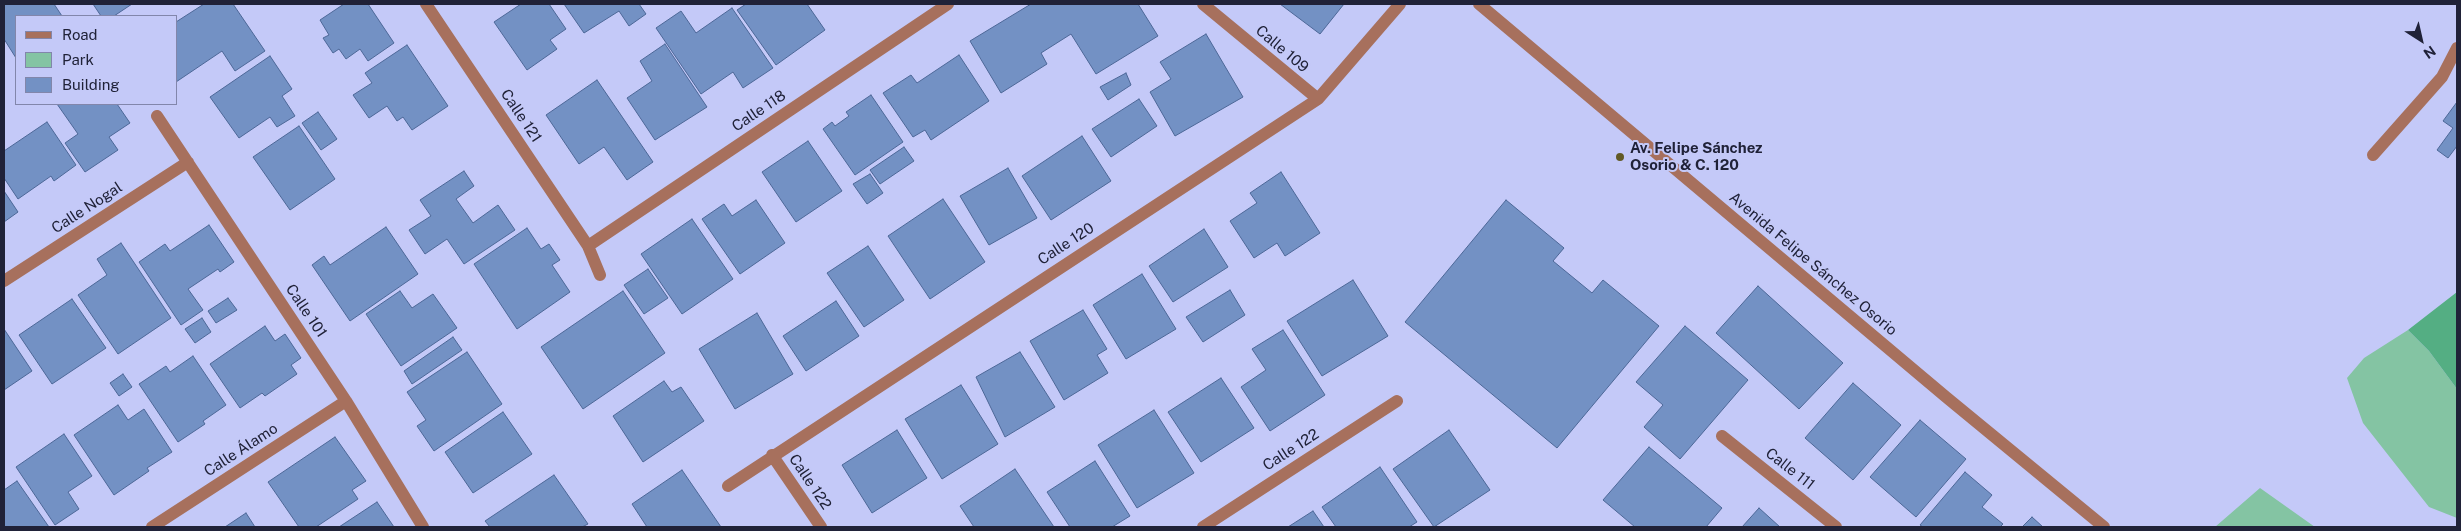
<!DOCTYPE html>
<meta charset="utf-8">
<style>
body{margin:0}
#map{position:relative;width:2461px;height:531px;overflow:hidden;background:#c4c9f8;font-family:"Public Sans",sans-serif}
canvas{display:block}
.frame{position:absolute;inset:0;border:5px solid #202238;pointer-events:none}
.legend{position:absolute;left:15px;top:15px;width:162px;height:90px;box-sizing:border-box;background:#c4c9f8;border:1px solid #8286ab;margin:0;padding:6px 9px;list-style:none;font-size:15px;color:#202238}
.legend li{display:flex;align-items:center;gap:10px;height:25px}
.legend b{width:25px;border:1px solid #8286ab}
.north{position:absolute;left:2396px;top:15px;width:50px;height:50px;-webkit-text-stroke:4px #c4c9f8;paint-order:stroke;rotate:145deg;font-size:14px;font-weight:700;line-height:20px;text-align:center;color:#202238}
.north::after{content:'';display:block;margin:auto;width:18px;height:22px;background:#202238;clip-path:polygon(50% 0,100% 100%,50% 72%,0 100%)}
</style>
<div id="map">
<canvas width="2461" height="531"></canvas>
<div class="frame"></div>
<ul class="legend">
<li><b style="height:6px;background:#a7705d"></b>Road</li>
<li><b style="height:14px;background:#84c4a3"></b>Park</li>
<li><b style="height:14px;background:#7391c4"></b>Building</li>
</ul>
<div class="north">N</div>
</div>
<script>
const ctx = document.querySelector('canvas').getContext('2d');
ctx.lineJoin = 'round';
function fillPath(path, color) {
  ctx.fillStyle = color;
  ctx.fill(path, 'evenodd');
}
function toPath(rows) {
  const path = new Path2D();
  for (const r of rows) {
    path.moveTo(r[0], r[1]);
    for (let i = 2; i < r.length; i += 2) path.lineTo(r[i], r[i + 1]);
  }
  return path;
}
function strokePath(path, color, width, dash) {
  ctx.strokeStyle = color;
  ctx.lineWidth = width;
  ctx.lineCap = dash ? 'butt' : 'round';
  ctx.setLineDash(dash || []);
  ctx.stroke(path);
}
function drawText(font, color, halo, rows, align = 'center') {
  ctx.font = font + ' "Public Sans",sans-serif';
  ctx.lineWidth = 4;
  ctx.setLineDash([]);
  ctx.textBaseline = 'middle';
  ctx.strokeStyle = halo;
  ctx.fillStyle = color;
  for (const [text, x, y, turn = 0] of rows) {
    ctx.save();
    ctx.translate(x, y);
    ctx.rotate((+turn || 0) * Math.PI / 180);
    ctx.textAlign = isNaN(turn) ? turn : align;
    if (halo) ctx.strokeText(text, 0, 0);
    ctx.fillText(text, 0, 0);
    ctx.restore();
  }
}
const green = toPath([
 [2408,330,2429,351,2457,389,2457,518,2429,507,2363,423,2347,378,2364,358],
 [2260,488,2315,527,2316,527,2215,527]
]);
const forest = toPath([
 [2457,292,2457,389,2429,351,2408,330]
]);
const building = toPath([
 [4,4,54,4,62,16,16,16,16,58,4,39,4,4],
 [93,4,132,4,114,16,101,16,93,4],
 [204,4,233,4,265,51,235,71,222,51,176,82,176,22,204,4],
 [344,4,368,4,394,43,368,61,360,49,346,59,339,49,333,53,323,38,329,35,320,20,344,4],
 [521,4,549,4,566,29,550,40,557,49,527,70,494,22,521,4],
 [564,4,639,4,646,14,629,26,619,11,584,33,564,4],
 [746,4,807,4,825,30,776,65,737,10,746,4],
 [1031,4,1138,4,1158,36,1096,74,1071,34,1041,53,1047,64,1001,93,970,41,1031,4],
 [1280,4,1344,4,1320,34,1280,4],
 [732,8,773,68,743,88,733,72,701,94,656,28,681,11,696,33,732,8],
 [1206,34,1243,97,1175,136,1150,92,1171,79,1160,62,1206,34],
 [665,44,707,107,655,140,627,98,652,81,640,61,665,44],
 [407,45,448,106,412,130,403,117,397,121,387,106,369,118,353,95,372,83,365,73,407,45],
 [959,55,989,101,931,140,925,130,913,137,883,93,911,75,917,83,959,55],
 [270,56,292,89,282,96,295,116,277,127,270,117,239,138,210,97,270,56],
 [1126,73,1131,85,1108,100,1100,87,1126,73],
 [597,80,653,162,627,180,604,147,579,164,546,115,597,80],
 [871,95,903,142,855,175,823,129,832,122,835,126,849,116,846,112,871,95],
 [1139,99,1157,126,1111,157,1092,129,1139,99],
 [2457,102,2457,146,2448,158,2437,150,2453,128,2443,121,2457,102],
 [57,104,117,104,130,123,109,137,118,150,85,172,65,143,78,134,57,104],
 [318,112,337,139,321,150,302,123,318,112],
 [47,122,76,165,54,181,51,176,18,199,4,178,4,151,47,122],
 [299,126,335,179,290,210,253,157,299,126],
 [1082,136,1111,181,1051,220,1022,176,1082,136],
 [808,141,842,191,796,222,762,172,808,141],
 [904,147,914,161,880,184,870,170,904,147],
 [1008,168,1037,218,989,245,960,196,1008,168],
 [464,171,474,186,456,199,473,223,498,205,515,230,464,264,447,239,425,254,409,230,431,216,420,200,464,171],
 [1281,172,1320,233,1285,256,1277,243,1254,258,1230,221,1257,203,1250,193,1281,172],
 [870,174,883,193,867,204,853,184,870,174],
 [4,191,18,212,4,222,4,191],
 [943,199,985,262,930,299,888,236,943,199],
 [756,200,785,243,740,274,702,219,724,204,732,216,756,200],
 [1506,200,1564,248,1553,261,1592,293,1603,280,1659,326,1557,448,1405,322,1506,200],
 [692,219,733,279,682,314,641,254,692,219],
 [209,225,234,262,220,272,218,269,188,289,203,310,181,325,139,262,165,244,170,251,209,225],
 [386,227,418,274,350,321,312,265,324,256,330,265,386,227],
 [527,228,541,249,549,244,560,260,552,265,570,292,517,329,474,264,527,228],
 [1204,229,1228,267,1173,302,1149,266,1204,229],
 [121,243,171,318,118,354,78,295,107,275,97,259,121,243],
 [868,246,904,300,864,327,827,273,868,246],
 [648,269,668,298,644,314,624,285,648,269],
 [1142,274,1176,329,1126,359,1093,305,1142,274],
 [1353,280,1388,336,1322,376,1287,321,1353,280],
 [1758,286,1843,363,1799,409,1716,333,1758,286],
 [1230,290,1245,315,1203,342,1186,317,1230,290],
 [400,291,412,308,433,294,457,328,401,366,366,314,400,291],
 [623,291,665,353,583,409,541,347,623,291],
 [228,298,237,310,216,323,208,311,228,298],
 [72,299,106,348,52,384,19,335,72,299],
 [836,301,859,336,806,371,783,336,836,301],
 [1083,310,1107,349,1097,355,1108,373,1064,400,1030,341,1083,310],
 [757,313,793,374,735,409,699,349,757,313],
 [202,318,211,332,195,343,185,329,202,318],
 [265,326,275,341,285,334,301,358,291,365,297,374,265,396,262,393,240,408,210,364,265,326],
 [1685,326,1748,380,1680,459,1644,427,1663,405,1636,382,1685,326],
 [4,329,32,371,4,390,4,329],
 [1283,330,1325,395,1270,431,1241,387,1266,370,1252,349,1283,330],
 [453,337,462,350,412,384,404,371,453,337],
 [467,352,502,404,434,451,417,426,426,420,407,392,467,352],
 [1020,352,1055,407,1005,437,976,377,1020,352],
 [193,356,226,405,203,421,205,424,178,442,139,384,166,366,170,372,193,356],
 [123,374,132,387,119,396,110,383,123,374],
 [1221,378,1254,428,1201,462,1168,412,1221,378],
 [664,381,672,392,681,387,704,421,643,462,613,416,664,381],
 [1853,383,1901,425,1853,480,1805,438,1853,383],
 [961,385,998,444,942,479,905,419,961,385],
 [118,405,128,420,144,409,172,452,147,468,149,471,114,495,74,435,118,405],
 [1154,410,1194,473,1137,508,1098,445,1154,410],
 [503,412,532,454,473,493,445,452,503,412],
 [1920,420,1966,459,1916,517,1870,477,1920,420],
 [897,430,927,478,872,513,842,465,897,430],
 [1449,430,1490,490,1434,527,1393,469,1449,430],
 [64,434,92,476,68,492,79,509,55,525,16,467,64,434],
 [335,437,366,481,352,490,358,499,316,527,299,527,268,482,335,437],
 [1649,447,1722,508,1706,527,1635,527,1603,500,1649,447],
 [1095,461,1130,516,1112,527,1070,527,1047,492,1095,461],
 [1380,467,1417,522,1409,527,1336,527,1322,507,1380,467],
 [1015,469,1054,527,974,527,960,506,1015,469],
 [682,470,721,527,647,527,632,504,682,470],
 [1965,472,1992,495,1982,507,2003,524,2000,527,1923,527,1920,525,1965,472],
 [554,475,588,524,582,527,490,527,485,521,554,475],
 [17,481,49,527,4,527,4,490,17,481],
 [377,502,394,527,339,527,377,502],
 [1759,508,1780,527,1742,527,1759,508],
 [1313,511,1324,527,1288,527,1313,511],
 [246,513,255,527,225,527,246,513],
 [2032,517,2043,527,2022,527,2032,517]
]);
const minor = toPath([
 [426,4,588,246,600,275],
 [1203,4,1318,99],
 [1479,4,1946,397,2104,527],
 [157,116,346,401,423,527],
 [2373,155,2442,77,2457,48],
 [588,246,948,4],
 [4,281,188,162],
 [1722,436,1836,527],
 [772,455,821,527],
 [728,486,1318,99,1400,4],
 [152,527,346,401],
 [1203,527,1397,401]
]);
const markers = [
 [1620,157,5,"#615925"]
];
const streetNames = [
 ["Calle 109",1282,49,40],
 ["Calle 118",759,111,-34],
 ["Calle 121",521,116,56],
 ["Calle Nogal",87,208,-33],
 ["Calle 120",1066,244,-33],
 ["Avenida Felipe Sánchez Osorio",1813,264,40],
 ["Calle 101",306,311,56],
 ["Calle Álamo",241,450,-33],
 ["Calle 122",1291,450,-33],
 ["Calle 111",1790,469,38],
 ["Calle 122",810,482,56]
];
const poiNames = [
 ["Av. Felipe Sánchez",1630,148],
 ["Osorio & C. 120",1630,165]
];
fillPath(green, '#84c4a3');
fillPath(forest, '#54ae83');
fillPath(building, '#7391c4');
strokePath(building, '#4c6797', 1);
strokePath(minor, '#a7705d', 12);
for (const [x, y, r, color] of markers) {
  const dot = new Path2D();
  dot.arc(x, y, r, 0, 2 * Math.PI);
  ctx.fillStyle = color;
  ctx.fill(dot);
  strokePath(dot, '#c4c9f8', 2);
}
drawText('15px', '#202238', '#c4c9f8', streetNames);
drawText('bold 15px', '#202238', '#c4c9f8', poiNames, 'left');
</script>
